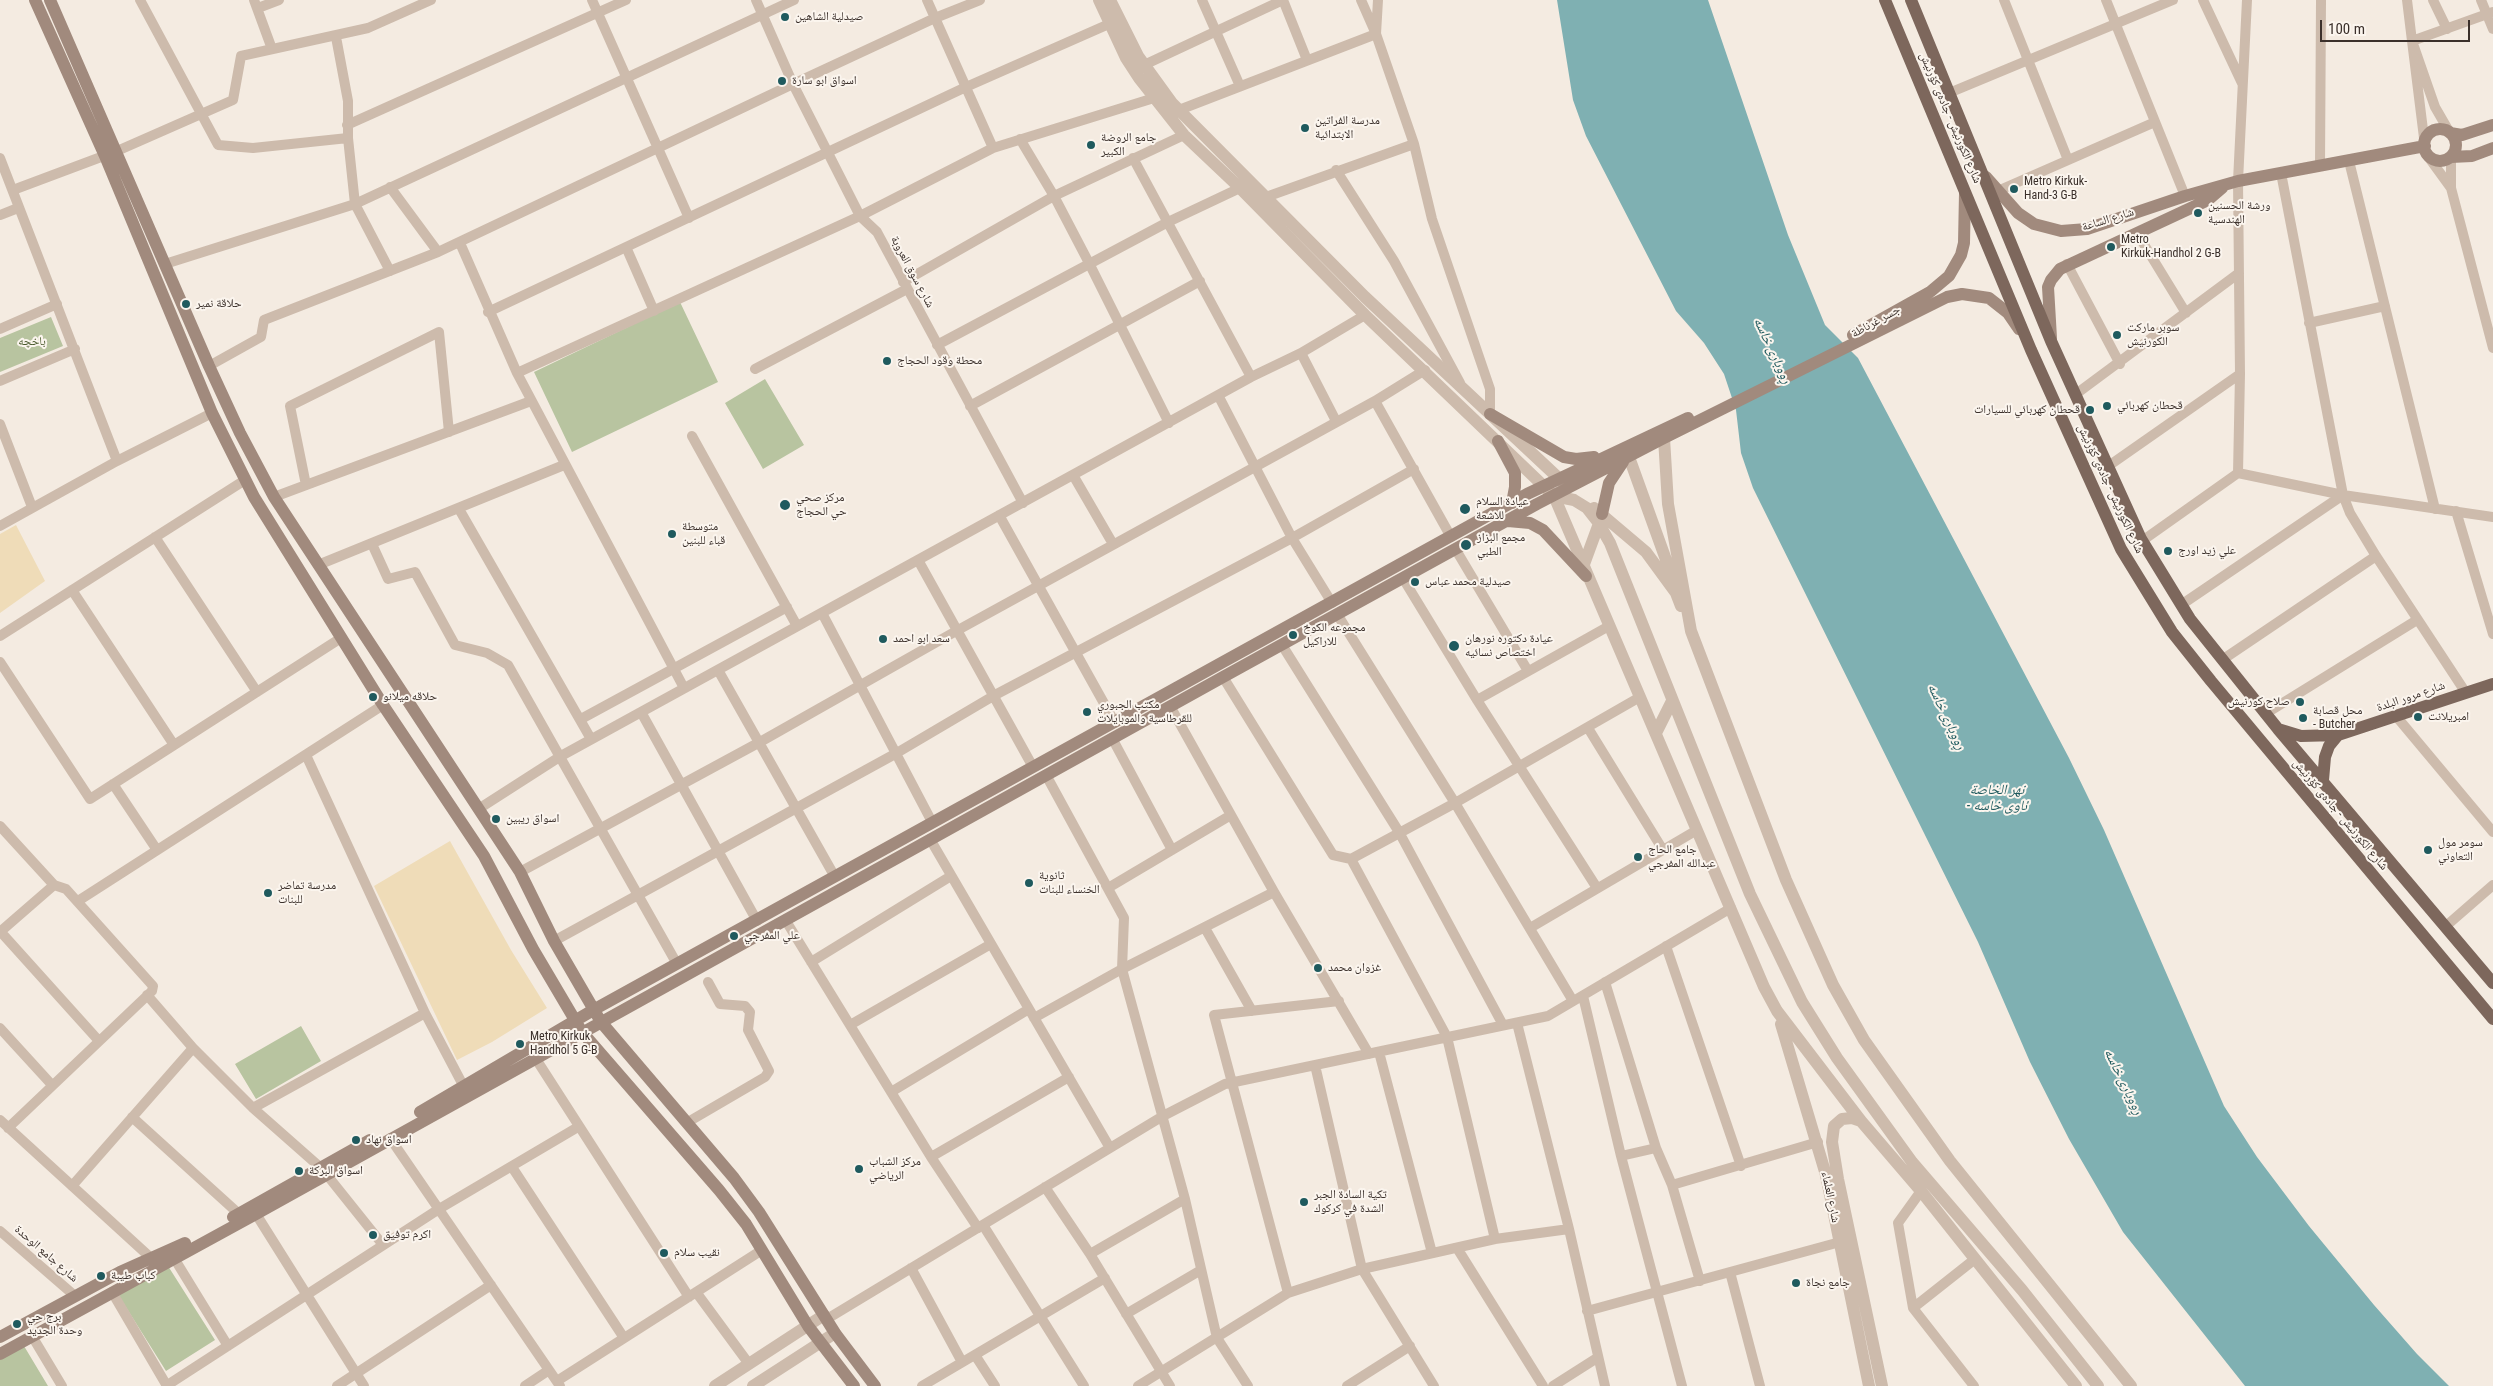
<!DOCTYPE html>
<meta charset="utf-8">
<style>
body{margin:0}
#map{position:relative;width:2493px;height:1386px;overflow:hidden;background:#f4ebe1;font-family:"Roboto Condensed",sans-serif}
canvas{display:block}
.scale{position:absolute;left:2320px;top:20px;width:150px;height:22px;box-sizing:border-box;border:2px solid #3b302b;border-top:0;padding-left:6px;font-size:15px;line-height:18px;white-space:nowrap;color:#3b302b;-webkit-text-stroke:4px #fbf5ee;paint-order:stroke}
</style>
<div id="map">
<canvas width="2493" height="1386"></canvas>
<div class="scale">100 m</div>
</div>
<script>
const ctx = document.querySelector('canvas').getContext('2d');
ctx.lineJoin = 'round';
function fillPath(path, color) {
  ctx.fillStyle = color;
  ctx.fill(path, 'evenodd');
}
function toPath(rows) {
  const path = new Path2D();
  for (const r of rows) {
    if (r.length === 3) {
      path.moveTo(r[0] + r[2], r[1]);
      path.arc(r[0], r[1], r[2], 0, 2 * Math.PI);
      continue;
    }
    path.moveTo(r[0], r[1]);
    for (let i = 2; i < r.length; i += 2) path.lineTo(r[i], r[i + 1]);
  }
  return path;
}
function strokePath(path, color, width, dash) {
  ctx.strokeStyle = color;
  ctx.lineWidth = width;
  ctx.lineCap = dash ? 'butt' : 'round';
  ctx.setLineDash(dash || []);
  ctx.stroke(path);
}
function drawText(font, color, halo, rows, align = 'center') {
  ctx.font = font + ' "Roboto Condensed","Noto Naskh Arabic",sans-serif';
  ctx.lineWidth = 4;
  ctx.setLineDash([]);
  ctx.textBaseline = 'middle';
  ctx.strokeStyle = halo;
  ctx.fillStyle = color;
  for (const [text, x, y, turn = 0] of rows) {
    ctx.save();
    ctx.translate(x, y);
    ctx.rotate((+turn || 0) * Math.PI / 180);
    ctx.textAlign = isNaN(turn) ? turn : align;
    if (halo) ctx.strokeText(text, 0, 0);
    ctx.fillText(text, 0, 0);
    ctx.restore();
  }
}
const green = toPath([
 [680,302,718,382,572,452,534,372],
 [51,317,63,346,0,372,0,338],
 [765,379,804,445,763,469,725,403],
 [301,1026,321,1061,256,1099,235,1064],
 [168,1266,215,1340,166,1371,117,1293],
 [24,1346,48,1386,0,1386,0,1360]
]);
const sand = toPath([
 [16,525,45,581,0,613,0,534],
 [450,841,511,950,547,1008,492,1042,457,1060,374,886]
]);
const water = toPath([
 [1557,0,1708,0,1788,235,1825,325,1858,358,2069,758,2104,830,2224,1106,2257,1157,2309,1226,2374,1305,2417,1354,2449,1386,2245,1386,2123,1232,2069,1139,2030,1062,1978,942,1753,488,1741,453,1736,410,1724,374,1704,343,1676,311,1586,136,1573,100]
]);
const minor = toPath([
 [140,0,218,145,253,148,348,138],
 [254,0,272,49],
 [592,0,689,218],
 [756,0,793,84,860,216,877,232,1023,503],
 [927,0,993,148],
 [1202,0,1240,86],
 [1283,0,1307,60],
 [1361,0,1376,34,1414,144,1432,219,1490,389,1490,414],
 [2004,0,2068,160],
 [2106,0,2185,196],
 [2203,0,2242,83],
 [2407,0,2412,41,2493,12],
 [2433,0,2447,29],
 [2481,0,2493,29],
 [258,8,279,0],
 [336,37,348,101,348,138,355,204,390,271],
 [1144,65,1283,0],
 [1949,93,2173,0],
 [1179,110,1376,34,1378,0],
 [347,125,626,0],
 [1020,139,1054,196,1089,263,1169,423],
 [2425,146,2412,41,2435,107,2450,133],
 [2427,155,2451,188,2451,157],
 [0,158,117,461],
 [1133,158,1251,377],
 [2349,161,2435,509],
 [2320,166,2321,0],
 [1336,170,1394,261,1460,383],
 [2281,173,2343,495,2350,513,2376,556,2466,693],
 [390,187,438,252,793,84,935,18,980,0],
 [2451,188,2493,348],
 [13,190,117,151,233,100,241,56,368,28,431,0],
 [1993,193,2155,122],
 [1266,197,1414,144],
 [0,215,18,208],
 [2137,233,2186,313],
 [460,243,517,373,684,688],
 [626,247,654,311],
 [165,264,355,204,794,0],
 [2067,264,2120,364],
 [903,282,1054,196,1184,135],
 [488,312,966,87,1109,24],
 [2309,323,2385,306],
 [0,329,57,304],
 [937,345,1168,222,1240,188],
 [1301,353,1336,421],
 [209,366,261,337,264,320,438,252],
 [755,369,907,289],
 [517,373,860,216,993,148,1154,98],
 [0,381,75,349],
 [2076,394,2239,273],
 [1218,395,1292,538,1332,603],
 [1375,401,1451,537],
 [970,406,1200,281],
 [0,424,32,507],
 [692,436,797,626],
 [2107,467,2240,374],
 [2238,473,2240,374,2238,181,2247,0],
 [1073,475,1113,544],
 [306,485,290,406,439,332,449,432],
 [274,497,531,401],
 [459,509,591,739],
 [2456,511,2493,634],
 [999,515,1115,723],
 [0,526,117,461,212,413],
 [155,537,257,692],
 [2142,541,2238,473,2343,495,2493,517],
 [372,544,388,579,415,572,455,645,487,653,508,665,677,964],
 [1456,550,1528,671],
 [918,560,1033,767],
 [318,565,564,465],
 [1404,580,1477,700,1597,888],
 [72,590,174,745],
 [2181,605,2343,495],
 [822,613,932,822],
 [1337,614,1455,803,1573,1001],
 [0,636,245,480],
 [1282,645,1399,832,1503,1025],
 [2222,660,2376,556],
 [0,662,90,799,341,638],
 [718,670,835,877],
 [1223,677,1333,855,1351,859,1447,1037,1495,1239],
 [1477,700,1609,626],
 [1170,706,1274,892,1369,1054],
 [641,712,757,921],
 [2265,714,2417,620],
 [2396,716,2493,832],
 [581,719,787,607],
 [1588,728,1663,850],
 [1112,738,1172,850],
 [306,755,425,1013,464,1087],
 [1046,775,1124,918,1122,969,1185,1199,1217,1338,1248,1386],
 [113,784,157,850],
 [480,808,561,756,1251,377,1301,353,1365,315],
 [0,826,54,885,66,889,153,986,152,991,8,1128],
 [930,839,1110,1148],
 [1351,859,1455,803,1640,697],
 [520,872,760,742,958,630,1375,401,1425,370],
 [1108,888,1231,815],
 [78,901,383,705],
 [786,921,931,1157,978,1228],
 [2446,926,2493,885],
 [1205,928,1252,1011],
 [1530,928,1697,830],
 [0,931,99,1041],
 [0,932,54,885],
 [554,941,895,754,995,695,1292,538,1414,469],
 [1666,946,1741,1166],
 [811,962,951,876],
 [1605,982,1656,1148,1672,1185,1700,1281],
 [147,995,193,1048,253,1108,321,1168],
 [1583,996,1621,1156,1682,1386],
 [1034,1018,1122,969,1274,892],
 [1517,1023,1569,1229,1605,1386],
 [850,1025,991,944],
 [0,1028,52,1085],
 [1379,1052,1432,1253],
 [536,1059,689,1297],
 [1315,1065,1362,1269,1434,1386],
 [891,1092,1029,1009],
 [253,1108,425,1013],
 [132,1117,239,1214],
 [0,1120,151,1258],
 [688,1122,765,1077,769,1071,748,1030,750,1012,745,1006,720,1004,708,982],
 [390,1138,560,1386],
 [1621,1156,1656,1148],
 [931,1157,1069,1077],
 [512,1167,624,1338],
 [327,1175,383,1245],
 [1672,1185,1818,1142],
 [72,1186,193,1048],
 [1045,1187,1090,1254,1170,1386],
 [1921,1191,1898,1223,1913,1308,1974,1386],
 [256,1214,364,1386],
 [983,1225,1084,1386],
 [0,1231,75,1296],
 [1457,1248,1543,1386],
 [1090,1254,1185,1199],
 [174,1258,228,1346],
 [911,1268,962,1362],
 [1730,1272,1760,1386],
 [112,1292,167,1386],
 [696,1292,749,1364],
 [1288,1293,1214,1015,1339,1001],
 [1913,1308,1975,1259],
 [1587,1311,1840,1242],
 [1126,1314,1201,1270],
 [827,1319,1163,1116,1225,1084,1548,1016,1731,908],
 [32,1336,62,1386],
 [975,1355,995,1386],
 [557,1381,762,1250],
 [166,1386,439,1209,578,1127],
 [337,1386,491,1285],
 [525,1386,549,1370],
 [922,1386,1105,1278],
 [1138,1386,1288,1293,1362,1269,1495,1239,1569,1229],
 [1347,1386,1410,1346],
 [1553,1386,1597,1358]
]);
const tertiary = toPath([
 [1099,0,1126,58,1139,78,1184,135,1240,188,1365,315,1554,496,1764,987,1777,1011,1861,1121,1921,1191,2076,1386],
 [1110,0,1138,56,1172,103,1365,297,1567,486],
 [1664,438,1668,504,1691,631,1786,880,1833,985,1864,1040,1950,1161,2131,1386],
 [1629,457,1674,582],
 [1554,496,1574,500,1587,508,1598,522,1610,543,1750,894,1802,1002,1837,1058,1912,1162,2022,1290,2098,1386],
 [1594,508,1646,552,1676,593,1681,606],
 [1583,567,1601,518],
 [1656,733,1672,701],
 [1781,1024,1826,1175,1869,1386],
 [1861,1121,1852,1118,1842,1119,1834,1126,1832,1142,1838,1179,1882,1386],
 [715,1386,824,1315],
 [753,1386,835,1333]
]);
const secondary = toPath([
 [35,0,105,156,212,413,254,497,383,705,484,856,533,949,582,1032,719,1190,746,1224,808,1326,854,1386],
 [50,0,209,366,240,433,274,497,520,872,554,941,601,1022,734,1178,759,1212,835,1333,875,1386],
 [2440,145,16],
 [2450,133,2462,135,2493,125],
 [2451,157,2472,156,2493,148],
 [1986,177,2018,213,2034,224,2061,231,2087,229,2185,196,2238,181,2425,146],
 [1853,335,1930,292,1949,276,1961,255,1964,243,1965,193],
 [2051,338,2048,287,2051,280,2060,269,2208,200,2222,188],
 [1490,414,1564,457,1576,459,1594,457],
 [1498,441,1515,473,1515,487,1512,503],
 [1602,514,1609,483,1623,462],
 [1508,521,1530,523,1543,530,1586,576],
 [420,1112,595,1009,1527,494,1688,418],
 [233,1217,370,1140],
 [0,1337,120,1272,185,1243],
 [0,1354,256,1214,1223,677,1537,504,1664,438,1947,297,1962,294,1989,298,2008,313,2019,329]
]);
const primary = toPath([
 [1885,0,2031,350,2121,549,2172,632,2211,681,2493,1019],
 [1911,0,2051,341,2141,539,2190,619,2278,729,2493,983],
 [2278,729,2301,736,2338,735,2493,684],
 [2323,780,2325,757,2329,746,2338,735]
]);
const markers = [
 [785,17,5,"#1f5a5e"],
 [782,81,5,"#1f5a5e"],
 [1305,128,5,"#1f5a5e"],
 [1091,145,5,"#1f5a5e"],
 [2014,189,5,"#1f5a5e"],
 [2198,213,5,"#1f5a5e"],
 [2111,247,5,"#1f5a5e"],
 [186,304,5,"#1f5a5e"],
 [2117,335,5,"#1f5a5e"],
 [887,361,5,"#1f5a5e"],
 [2107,406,5,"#1f5a5e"],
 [2090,410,5,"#1f5a5e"],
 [785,505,6,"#1f5a5e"],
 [1465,509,6,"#1f5a5e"],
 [672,534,5,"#1f5a5e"],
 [1466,545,6,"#1f5a5e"],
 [2168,551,5,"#1f5a5e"],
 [1415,582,5,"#1f5a5e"],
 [1293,635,5,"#1f5a5e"],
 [883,639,5,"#1f5a5e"],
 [1454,646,6,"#1f5a5e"],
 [373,697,5,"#1f5a5e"],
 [2300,702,5,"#1f5a5e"],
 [1087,712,5,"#1f5a5e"],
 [2418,717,5,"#1f5a5e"],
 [2303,718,5,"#1f5a5e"],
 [496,819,5,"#1f5a5e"],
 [2428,850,5,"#1f5a5e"],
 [1638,857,5,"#1f5a5e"],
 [1029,883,5,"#1f5a5e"],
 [268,893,5,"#1f5a5e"],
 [734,936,5,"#1f5a5e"],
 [1318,968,5,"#1f5a5e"],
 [520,1044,5,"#1f5a5e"],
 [356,1140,5,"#1f5a5e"],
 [859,1169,5,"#1f5a5e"],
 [299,1171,5,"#1f5a5e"],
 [1304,1202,5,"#1f5a5e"],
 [373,1235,5,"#1f5a5e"],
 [664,1253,5,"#1f5a5e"],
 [101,1276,5,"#1f5a5e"],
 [1796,1283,5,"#1f5a5e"],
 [17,1324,5,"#1f5a5e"]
];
const poiNames = [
 ["صيدلية الشاهين",795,17],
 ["اسواق ابو سارة",792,81],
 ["مدرسة الفراتين",1315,121],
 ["الابتدائية",1315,135],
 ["جامع الروضة",1101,138],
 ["الكبير",1101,152],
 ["Metro Kirkuk-",2024,182],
 ["Hand-3 G-B",2024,196],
 ["ورشة الحسنين",2208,206],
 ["الهندسية",2208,220],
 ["Metro",2121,240],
 ["Kirkuk-Handhol 2 G-B",2121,254],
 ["حلاقة نمير",196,304],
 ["سوبر ماركت",2127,328],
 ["الكورنيش",2127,342],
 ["محطة وقود الحجاج",897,361],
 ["قحطان كهربائي",2117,406],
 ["قحطان كهربائي للسيارات",2080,410,"right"],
 ["مركز صحي",796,498],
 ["حي الحجاج",796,512],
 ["عيادة السلام",1476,502],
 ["للاشعة",1476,516],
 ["متوسطة",682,527],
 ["قباء للبنين",682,541],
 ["مجمع البزاز",1477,538],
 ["الطبي",1477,552],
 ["علي زيد اورج",2178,551],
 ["صيدلية محمد عباس",1425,582],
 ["مجموعه الكوخ",1303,628],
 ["للاراكيل",1303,642],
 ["سعد ابو احمد",893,639],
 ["عيادة دكتوره نورهان",1465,639],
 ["اختصاص نسائيه",1465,653],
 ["حلاقه ميلانو",383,697],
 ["صلاح كورنيش",2290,702,"right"],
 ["مكتب الجبوري",1097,705],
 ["للقرطاسية والموبايلات",1097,719],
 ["محل قصابة",2313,711],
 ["- Butcher",2313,725],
 ["امبريلانت",2428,717],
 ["اسواق ريبين",506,819],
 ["سومر مول",2438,843],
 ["التعاوني",2438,857],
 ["جامع الحاج",1648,850],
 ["عبدالله المفرجي",1648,864],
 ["ثانوية",1039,876],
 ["الخنساء للبنات",1039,890],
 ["مدرسة تماضر",278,886],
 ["للبنات",278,900],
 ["علي المفرجي",744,936],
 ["غزوان محمد",1328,968],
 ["Metro Kirkuk",530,1037],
 ["Handhol 5 G-B",530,1051],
 ["اسواق نهاد",366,1140],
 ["مركز الشباب",869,1162],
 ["الرياضي",869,1176],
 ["اسواق البركة",309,1171],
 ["تكية السادة الجبر",1314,1195],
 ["الشدة في كركوك",1314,1209],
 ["اكرم توفيق",383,1235],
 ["نقيب سلام",674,1253],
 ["كباب طيبة",111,1276],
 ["جامع نجاة",1806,1283],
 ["برج حي",27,1317],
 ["وحدة الجديد",27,1331]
];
const streetNames = [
 ["شارع الكورنيش - جادەی کۆرنیش",1950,118,67],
 ["شارع الساعة",2108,220,-17],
 ["شارع سوق العروبة",912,272,62],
 ["جسر غرناطة",1876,322,-29],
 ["شارع الكورنيش - جادەی کۆرنیش",2110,489,65],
 ["شارع مرور البلدة",2411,697,-19],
 ["شارع الكورنيش - جادەی کۆرنیش",2340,815,50],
 ["شارع العلماء",1830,1197,78],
 ["شارع جامع الوحدة",46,1254,41]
];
const parkNames = [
 ["باخچە",32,342]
];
const waterNames = [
 ["ڕووباری خاسە",1772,351,65],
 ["ڕووباری خاسە",1946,717,65],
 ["نهر الخاصة",1997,790],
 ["- ئاوی خاسە",1997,806],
 ["ڕووباری خاسە",2123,1082,64]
];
fillPath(green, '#b8c4a0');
fillPath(sand, '#efdcb8');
fillPath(water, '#7fb0b2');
strokePath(minor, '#cdbbac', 10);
strokePath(tertiary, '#cdbbac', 12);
strokePath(secondary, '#a18a7d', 12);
strokePath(primary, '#7d675c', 12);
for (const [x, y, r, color] of markers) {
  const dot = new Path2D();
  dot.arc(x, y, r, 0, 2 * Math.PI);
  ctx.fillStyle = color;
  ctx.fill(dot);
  strokePath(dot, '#fbf5ee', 2);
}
drawText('12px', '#3b302b', '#fbf5ee', poiNames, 'left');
drawText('12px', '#3b302b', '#fbf5ee', streetNames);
drawText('12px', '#4a5a2e', '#fbf5ee', parkNames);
drawText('italic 14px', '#1f5a5e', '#fbf5ee', waterNames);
</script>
